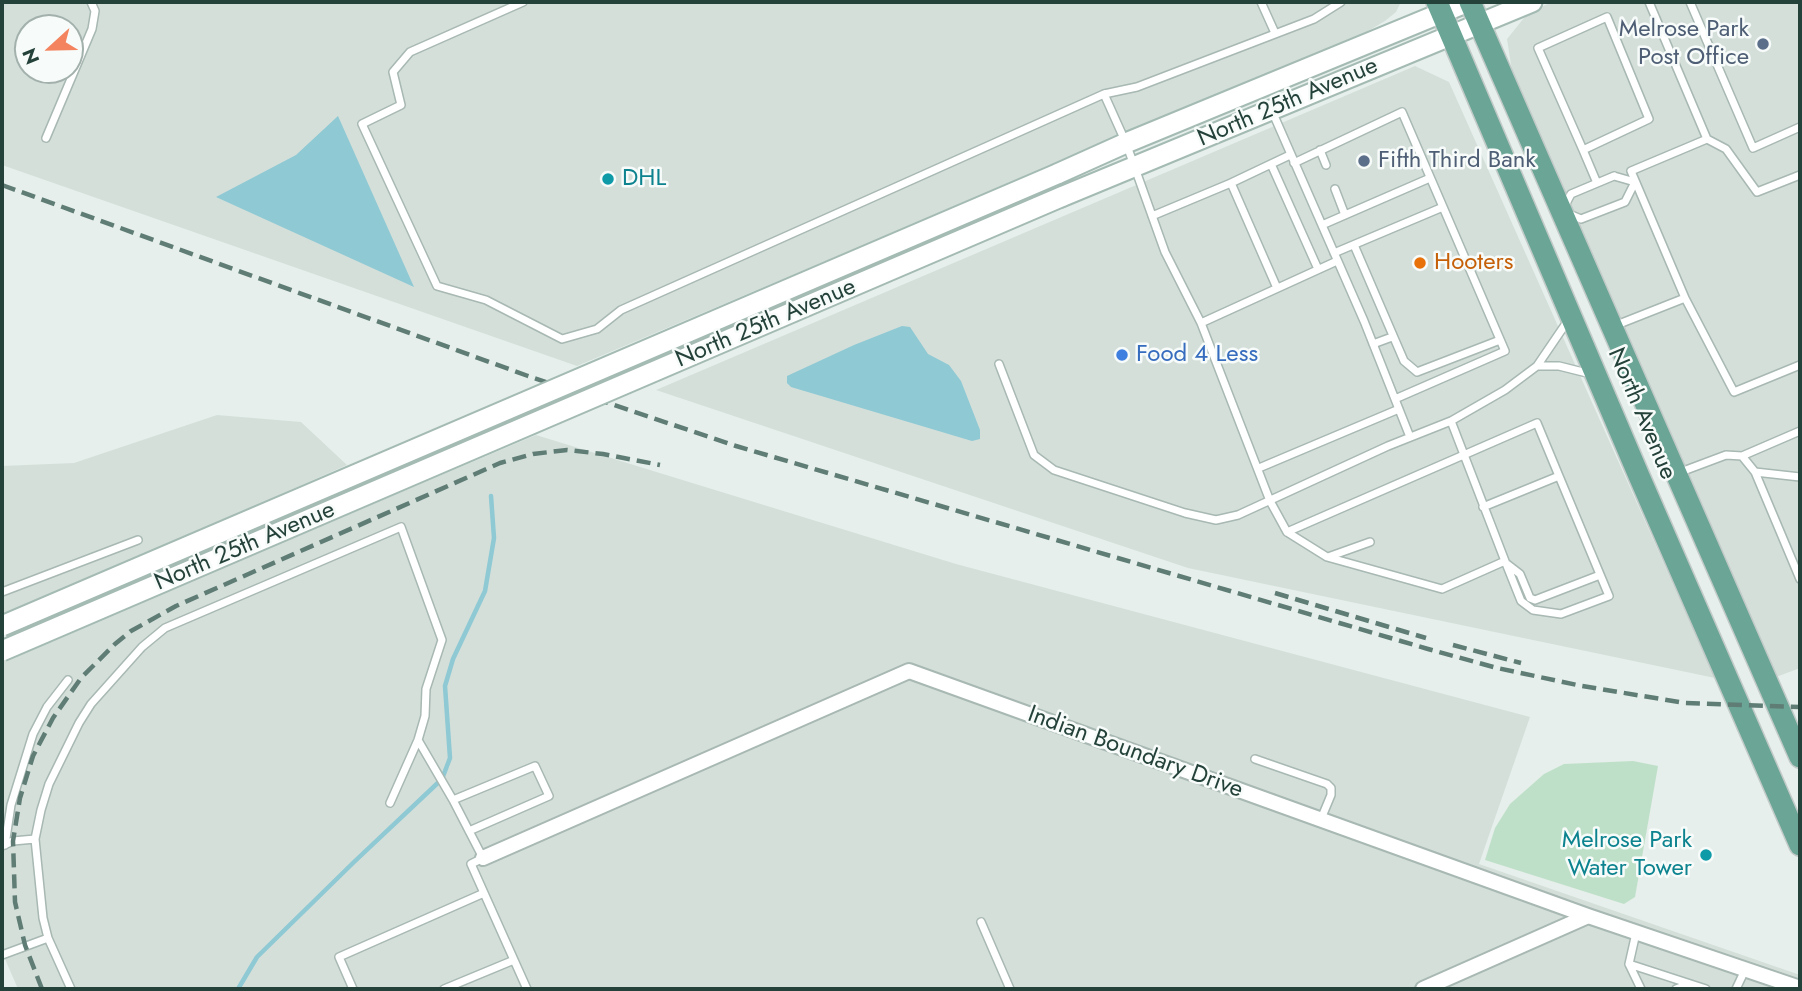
<!DOCTYPE html>
<style>
body{margin:0}
#map{position:relative;width:1802px;height:991px;overflow:hidden;background:#e6efeb;font-family:Jost,sans-serif}
canvas{display:block}
.frame{position:absolute;inset:0;border:4px solid #24423a;pointer-events:none}
.north{position:absolute;left:14px;top:14px;width:70px;height:70px;box-sizing:border-box;background:#f7fbf9;border:2px solid #a3b1ad;border-radius:50%;rotate:248deg;font-size:19px;font-weight:700;line-height:28px;text-align:center;color:#24423a}
.north::after{content:'';display:block;margin:auto;width:24px;height:32px;background:#f4845f;clip-path:polygon(50% 0,100% 100%,50% 72%,0 100%)}
</style>
<div id="map">
<canvas width="1802" height="991"></canvas>
<div class="frame"></div>
<div class="north">N</div>
</div>
<script>
const ctx = document.querySelector('canvas').getContext('2d');
ctx.lineJoin = 'round';
function fillPath(path, color) {
  ctx.fillStyle = color;
  ctx.fill(path, 'evenodd');
}
function toPath(rows) {
  const path = new Path2D();
  for (const r of rows) {
    path.moveTo(r[0], r[1]);
    for (let i = 2; i < r.length; i += 2) path.lineTo(r[i], r[i + 1]);
  }
  return path;
}
function strokePath(path, color, width, dash) {
  ctx.strokeStyle = color;
  ctx.lineWidth = width;
  ctx.lineCap = dash ? 'butt' : 'round';
  ctx.setLineDash(dash || []);
  ctx.stroke(path);
}
function drawText(font, color, halo, rows, align = 'center') {
  ctx.font = font + ' Jost,sans-serif';
  ctx.lineWidth = 5;
  ctx.setLineDash([]);
  ctx.textBaseline = 'middle';
  ctx.strokeStyle = halo;
  ctx.fillStyle = color;
  for (const [text, x, y, turn = 0] of rows) {
    ctx.save();
    ctx.translate(x, y);
    ctx.rotate((+turn || 0) * Math.PI / 180);
    ctx.textAlign = isNaN(turn) ? turn : align;
    if (halo) ctx.strokeText(text, 0, 0);
    ctx.fillText(text, 0, 0);
    ctx.restore();
  }
}
const built = toPath([
 [2,2,1401,2,1396,12,1385,21,1361,35,577,366,2,165],
 [28,28,70,28,70,70,28,70],
 [1552,2,1800,2,1800,668,1776,677,1512,71,1507,39,1528,13],
 [1415,66,1449,82,1715,678,1188,568,656,390],
 [217,415,301,422,347,465,2,617,2,466,74,463],
 [536,435,956,564,1530,717,1479,864,1800,975,1800,989,18,989,2,952,2,661]
]);
const green = toPath([
 [1633,761,1658,766,1635,897,1624,904,1485,860,1495,828,1510,804,1544,774,1564,764]
]);
const water = toPath([
 [338,116,414,287,216,197,296,155],
 [902,326,910,327,928,354,949,365,961,381,980,430,980,439,972,441,791,387,787,383,787,376,854,345]
]);
const stream = toPath([
 [238,989,257,957,354,862,442,779,450,758,445,686,453,659,485,591,494,538,491,496]
]);
const lane = toPath([
 [523,2,410,52,393,72,401,105,362,124,437,286,486,300,562,339,597,329,621,310,1104,94,1126,143,1165,252,1201,323,1270,501,1287,532,1327,557,1442,589,1505,561,1451,421],
 [1261,2,1275,33],
 [1649,2,1707,139,1726,149,1757,192,1800,175],
 [1690,2,1753,148,1800,127],
 [1104,94,1137,87,1314,19,1341,2],
 [1272,111,1364,321,1410,437],
 [46,138,92,29,95,11,91,2],
 [1707,139,1631,171,1685,298,1734,392,1800,365],
 [1320,150,1326,165],
 [1583,150,1649,119,1607,17,1538,48,1583,150,1597,183],
 [1294,163,1402,112,1443,207,1505,351,1395,399],
 [1271,164,1290,155],
 [1614,176,1635,182,1625,202,1581,219,1562,211,1571,194,1614,176],
 [1231,183,1271,164,1318,269],
 [1335,189,1345,215],
 [1152,216,1231,183,1277,288],
 [1322,225,1430,178],
 [1354,245,1404,361,1417,372,1500,340],
 [1334,253,1443,207],
 [1201,323,1337,261],
 [1614,326,1685,298],
 [1373,344,1392,337],
 [999,364,1034,455,1054,470,1185,513,1216,520,1238,515,1388,446,1451,421,1505,390,1537,366,1569,319],
 [1537,366,1559,366,1591,374],
 [1742,456,1755,472,1800,579],
 [1259,468,1399,409],
 [1755,472,1800,477],
 [1678,473,1726,455,1742,456,1800,431],
 [1287,532,1537,423,1559,476,1483,507],
 [1328,557,1370,542],
 [1505,561,1521,601,1533,610,1561,614,1609,596,1559,476],
 [1507,564,1520,574,1530,598,1535,600,1600,575],
 [2,592,138,540],
 [418,740,453,800,483,858,471,864,527,989],
 [1255,759,1327,784,1331,788,1331,795,1321,819],
 [453,800,535,766,549,796,469,831],
 [5,845,11,805,33,734,47,707,68,680],
 [2,846,13,841,35,839],
 [981,922,1010,989],
 [1636,933,1629,964,1641,989],
 [2,955,48,938],
 [1629,964,1706,989],
 [71,989,48,938,43,918,35,839,41,810,49,784,79,723,91,704,142,647,165,628,401,527,442,640,426,689,425,716,418,740,390,803],
 [353,989,339,957,484,893],
 [444,989,514,960],
 [1676,989,1689,984],
 [1736,989,1745,970]
]);
const street = toPath([
 [483,858,909,671,1588,916,1800,988],
 [1423,989,1588,916]
]);
const secondary = toPath([
 [1057,174,1126,143,1468,2],
 [1061,197,1532,2]
]);
const primary = toPath([
 [1437,2,1639,476,1800,845],
 [1470,2,1800,757]
]);
const rail = toPath([
 [2,185,528,376,736,446,1428,649,1497,668,1582,686,1685,703,1800,707],
 [1275,593,1426,638],
 [1453,645,1521,663],
 [42,989,25,945,15,902,13,841,20,798,33,756,53,718,81,678,115,644,131,631,176,606,500,463,533,454,567,450,603,454,660,465]
]);
const secondaryBridge = toPath([
 [2,626,1057,174],
 [2,651,1061,197]
]);
const markers = [
 [1763,44,7,"#5c6f8a"],
 [1364,161,7,"#5c6f8a"],
 [608,179,7,"#0f9aa8"],
 [1420,263,7,"#e8710a"],
 [1122,355,7,"#3f7fe0"],
 [1706,855,7,"#0f9aa8"]
];
const serviceNames = [
 ["Melrose Park",1749,30],
 ["Post Office",1749,58],
 ["Fifth Third Bank",1378,161,"left"]
];
const streetNames = [
 ["North 25th Avenue",1288,103,-23],
 ["North 25th Avenue",766,324,-23],
 ["North Avenue",1641,414,67],
 ["North 25th Avenue",245,547,-23],
 ["Indian Boundary Drive",1135,753,20]
];
const cultureNames = [
 ["DHL",622,179],
 ["Melrose Park",1692,841,"right"],
 ["Water Tower",1692,869,"right"]
];
const foodNames = [
 ["Hooters",1434,263]
];
const shopNames = [
 ["Food 4 Less",1136,355]
];
fillPath(built, '#d4dfda');
fillPath(green, '#bfe0c8');
fillPath(water, '#8ec9d4');
strokePath(stream, '#8ec9d4', 4.5);
strokePath(lane, '#a8b8b2', 10);
strokePath(street, '#a8b8b2', 18);
strokePath(secondary, '#a4bbb3', 23);
strokePath(primary, '#c2cac8', 24);
strokePath(lane, '#fff', 7);
strokePath(street, '#fff', 14);
strokePath(secondary, '#fff', 19);
strokePath(primary, '#6aa596', 21);
strokePath(rail, '#5f7d75', 4.5, [14, 7]);
strokePath(secondaryBridge, '#a4bbb3', 23, []);
strokePath(secondaryBridge, '#fff', 19);
for (const [x, y, r, color] of markers) {
  const dot = new Path2D();
  dot.arc(x, y, r, 0, 2 * Math.PI);
  ctx.fillStyle = color;
  ctx.fill(dot);
  strokePath(dot, '#f7fbf9', 2.5);
}
drawText('24px', '#4e5e75', '#f7fbf9', serviceNames, 'right');
drawText('24px', '#24423a', '#f7fbf9', streetNames);
drawText('24px', '#0d838f', '#f7fbf9', cultureNames, 'left');
drawText('24px', '#c56008', '#f7fbf9', foodNames, 'left');
drawText('24px', '#366cbe', '#f7fbf9', shopNames, 'left');
</script>
